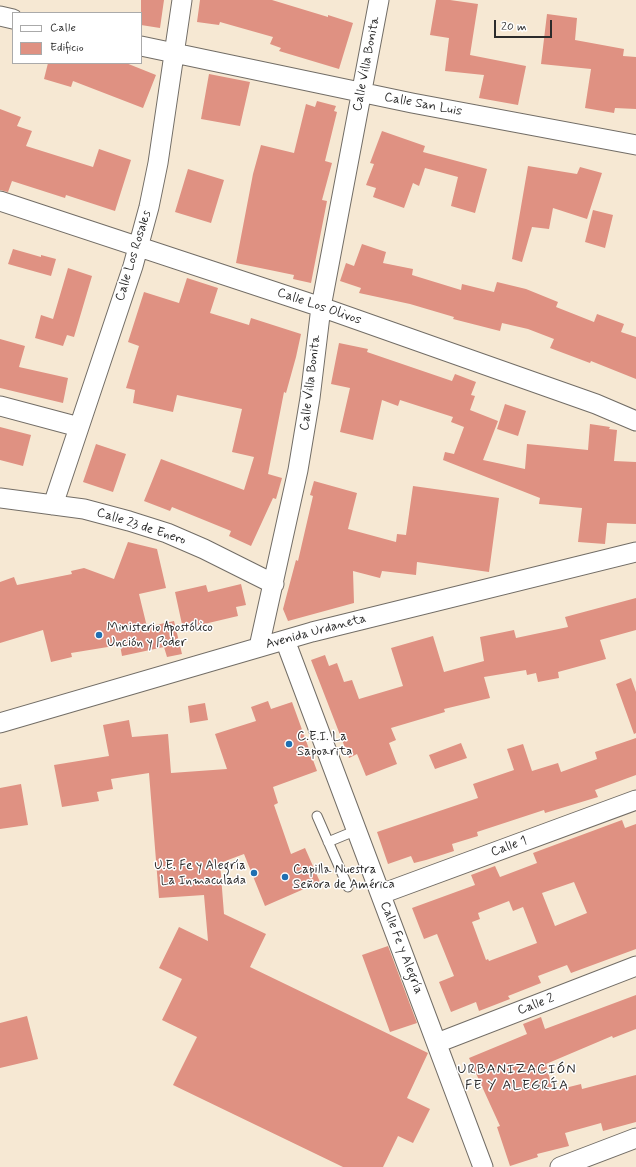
<!DOCTYPE html>
<meta charset="utf-8">
<style>
body{margin:0}
#map{position:relative;width:636px;height:1167px;overflow:hidden;background:#f6e8d3;font-family:Mynerve,sans-serif}
canvas{display:block}
.legend{position:absolute;left:12px;top:12px;width:130px;height:52px;box-sizing:border-box;background:#fff;border:1px solid #aaa;margin:0;padding:5px 7px;list-style:none;font-size:12px;color:#2b2b2b}
.legend li{display:flex;align-items:center;gap:8px;height:20px}
.legend b{width:20px;border:1px solid #aaa}
.scale{position:absolute;left:494px;top:20px;width:58px;height:18px;box-sizing:border-box;border:2px solid #2b2b2b;border-top:0;padding-left:5px;font-size:12px;line-height:14px;white-space:nowrap;color:#2b2b2b;-webkit-text-stroke:3px #fff;paint-order:stroke}
</style>
<div id="map">
<canvas width="636" height="1167"></canvas>
<ul class="legend">
<li><b style="height:5px;background:#fff"></b>Calle</li>
<li><b style="height:11px;background:#df9182"></b>Edificio</li>
</ul>
<div class="scale">20 m</div>
</div>
<script>
const ctx = document.querySelector('canvas').getContext('2d');
ctx.lineJoin = 'round';
function fillPath(path, color) {
  ctx.fillStyle = color;
  ctx.fill(path, 'evenodd');
}
function toPath(rows) {
  const path = new Path2D();
  for (const r of rows) {
    path.moveTo(r[0], r[1]);
    for (let i = 2; i < r.length; i += 2) path.lineTo(r[i], r[i + 1]);
  }
  return path;
}
function strokePath(path, color, width, dash) {
  ctx.strokeStyle = color;
  ctx.lineWidth = width;
  ctx.lineCap = dash ? 'butt' : 'round';
  ctx.setLineDash(dash || []);
  ctx.stroke(path);
}
function drawText(font, color, halo, rows, align = 'center') {
  ctx.font = font + ' Mynerve,sans-serif';
  ctx.lineWidth = 3;
  ctx.setLineDash([]);
  ctx.textBaseline = 'middle';
  ctx.strokeStyle = halo;
  ctx.fillStyle = color;
  for (const [text, x, y, turn = 0] of rows) {
    ctx.save();
    ctx.translate(x, y);
    ctx.rotate((+turn || 0) * Math.PI / 180);
    ctx.textAlign = isNaN(turn) ? turn : align;
    if (halo) ctx.strokeText(text, 0, 0);
    ctx.fillText(text, 0, 0);
    ctx.restore();
  }
}
const building = toPath([
 [141,0,164,0,160,28,141,25],
 [200,0,272,0,328,17,328,15,353,23,339,69,279,51,281,48,270,44,273,37,220,22,219,25,197,22],
 [436,0,450,0,478,4,470,55,526,66,518,105,479,98,484,75,445,71,449,38,430,35],
 [547,14,577,18,575,40,624,49,623,56,636,57,636,109,615,108,614,113,585,108,591,69,541,64],
 [48,63,126,63,156,75,143,108,73,81,71,87,44,79],
 [209,74,250,82,240,126,201,119],
 [317,101,336,106,334,111,337,112,325,161,332,163,322,200,327,201,311,283,293,279,294,275,236,263,253,174,261,145,294,153,306,104,315,107],
 [0,109,21,117,17,126,32,131,26,146,93,167,99,149,131,160,115,211,66,195,65,198,12,181,8,192,0,190],
 [382,131,425,146,423,152,487,169,475,213,451,206,458,177,425,168,419,186,413,183,404,208,373,197,376,188,366,185,374,164,370,163],
 [528,166,577,174,580,167,602,173,587,219,553,208,549,229,532,227,522,262,512,259],
 [188,169,224,180,211,223,175,212],
 [593,210,613,215,605,248,585,242],
 [362,244,386,252,383,263,413,269,412,275,461,290,462,284,494,292,497,282,526,289,558,302,556,307,594,322,597,314,624,324,621,332,636,337,636,379,591,361,590,363,550,348,554,339,528,329,502,323,500,331,453,319,454,317,410,304,359,293,361,288,340,281,346,263,354,266],
 [13,249,41,257,41,255,56,259,51,276,8,264],
 [68,268,92,276,74,337,67,335,63,346,35,338,41,315,53,319],
 [187,278,218,288,210,313,249,325,251,318,301,334,296,357,286,393,284,392,268,474,282,478,276,499,273,498,251,546,229,536,231,531,172,507,170,511,144,501,161,459,244,490,254,457,232,452,242,409,177,395,173,412,133,403,135,390,126,388,139,346,128,342,144,292,179,303],
 [0,339,25,346,19,367,68,378,63,403,0,388],
 [339,343,368,349,367,352,452,381,455,374,476,382,471,395,475,396,470,410,498,421,483,460,525,469,527,444,588,450,590,424,610,427,609,429,617,430,614,461,636,462,636,524,607,523,605,544,578,542,582,508,539,504,540,498,443,460,445,452,454,454,464,427,451,422,453,417,400,400,398,406,382,400,373,440,340,432,350,388,331,384],
 [505,404,526,411,518,436,497,429],
 [0,427,31,435,23,466,0,460],
 [96,444,126,454,113,492,83,482],
 [314,481,357,493,348,529,396,542,397,534,406,535,413,486,499,498,489,572,417,562,416,575,382,571,380,578,353,571,354,603,288,621,283,609,296,560,298,561,313,496,310,495],
 [128,542,157,549,166,588,139,594,147,627,174,621,182,654,167,657,164,647,122,656,120,645,71,653,72,657,51,662,43,630,0,643,0,582,14,577,17,585,72,574,71,571,84,568,114,579],
 [241,584,246,605,236,607,238,616,183,629,175,592,206,585,208,592],
 [636,598,636,630,600,640,606,659,558,672,559,678,538,682,536,673,527,675,526,670,484,677,490,698,444,709,445,712,391,728,396,740,389,743,397,764,366,776,357,754,349,758,311,660,325,655,329,666,337,663,344,682,352,680,359,699,403,686,391,648,433,636,444,672,484,661,480,637,514,630,516,638,568,627,565,617],
 [631,678,636,692,636,733,634,734,616,684],
 [268,701,271,709,292,702,317,771,273,787,278,803,274,805,291,854,305,848,320,882,265,906,244,854,220,863,224,914,266,934,250,967,428,1053,407,1098,430,1109,413,1143,398,1136,383,1167,343,1167,173,1085,197,1037,162,1020,182,979,159,968,179,927,208,941,204,895,159,898,149,773,111,779,113,789,97,792,99,801,62,807,54,765,109,756,103,725,129,720,132,737,168,734,171,773,227,769,215,734,256,721,251,707],
 [205,703,208,720,190,723,188,706],
 [636,738,636,775,595,790,598,797,545,813,544,810,477,832,478,836,452,844,454,851,426,860,414,863,411,856,388,864,377,832,478,798,473,784,514,770,507,749,523,744,532,771,558,763,561,772,597,759,595,752],
 [461,743,467,758,435,769,429,755],
 [21,784,28,825,0,829,0,788],
 [622,820,625,828,636,824,636,949,571,973,567,965,538,976,541,983,508,996,510,999,479,1011,476,1002,451,1012,439,982,454,976,437,934,424,939,412,908,475,885,471,875,495,866,500,877,537,863,533,853],
 [574,882,587,913,555,926,542,893],
 [509,901,513,911,523,907,537,943,489,961,488,959,486,960,472,922,480,919,478,913],
 [388,946,417,1023,390,1032,362,955],
 [636,995,636,1029,613,1038,612,1036,546,1064,553,1091,581,1084,582,1089,636,1075,636,1122,603,1131,601,1123,565,1133,569,1146,537,1154,538,1157,510,1166,497,1127,500,1126,469,1058,527,1034,523,1024,541,1017,545,1029],
 [27,1016,38,1059,0,1068,0,1023]
]);
const service = toPath([
 [317,816,348,887],
 [328,842,357,830]
]);
const minor = toPath([
 [0,16,13,19],
 [141,46,412,103,636,145],
 [0,201,321,307,596,404,636,421],
 [0,406,79,427],
 [0,498,84,509,129,521,167,533,204,549,274,584],
 [53,505,133,266,149,207,158,163,182,0],
 [285,640,483,1167],
 [259,647,298,470,310,398,321,307,379,0],
 [0,723,312,632,636,552],
 [381,894,636,800],
 [437,1043,636,966],
 [560,1167,636,1138]
]);
const markers = [
 [99,635,4,"#1f6fb2"],
 [289,744,4,"#1f6fb2"],
 [254,873,4,"#1f6fb2"],
 [285,877,4,"#1f6fb2"]
];
const streetNames = [
 ["Calle Villa Bonita",367,64,-79],
 ["Calle San Luis",423,105,11],
 ["Calle Los Rosales",134,256,-73],
 ["Calle Los Olivos",319,307,19],
 ["Calle Villa Bonita",311,383,-83],
 ["Calle 23 de Enero",141,527,18],
 ["Avenida Urdaneta",316,632,-15],
 ["Calle 1",509,847,-20],
 ["Calle Fe y Alegría",401,948,69],
 ["Calle 2",536,1005,-21]
];
const poiNames = [
 ["Ministerio Apostólico",107,628],
 ["Unción y Poder",107,643],
 ["C.E.I. La",297,737],
 ["Sapoarita",297,752],
 ["U.E. Fe y Alegría",246,866,"right"],
 ["La Inmaculada",246,881,"right"],
 ["Capilla Nuestra",293,870],
 ["Señora de América",293,885]
];
const neighbourhoodNames = [
 ["URBANIZACIÓN",517,1070],
 ["FE Y ALEGRÍA",517,1086]
];
fillPath(building, '#df9182');
strokePath(service, '#726d66', 11);
strokePath(minor, '#726d66', 21);
strokePath(service, '#fff', 9);
strokePath(minor, '#fff', 19);
for (const [x, y, r, color] of markers) {
  const dot = new Path2D();
  dot.arc(x, y, r, 0, 2 * Math.PI);
  ctx.fillStyle = color;
  ctx.fill(dot);
  strokePath(dot, '#fff', 1.5);
}
drawText('13px', '#2b2b2b', '#fff', streetNames);
drawText('13px', '#2b2b2b', '#fff', poiNames, 'left');
ctx.letterSpacing = '1px';
drawText('14px', '#2b2b2b', '#fff', neighbourhoodNames);
ctx.letterSpacing = '0px';
</script>
